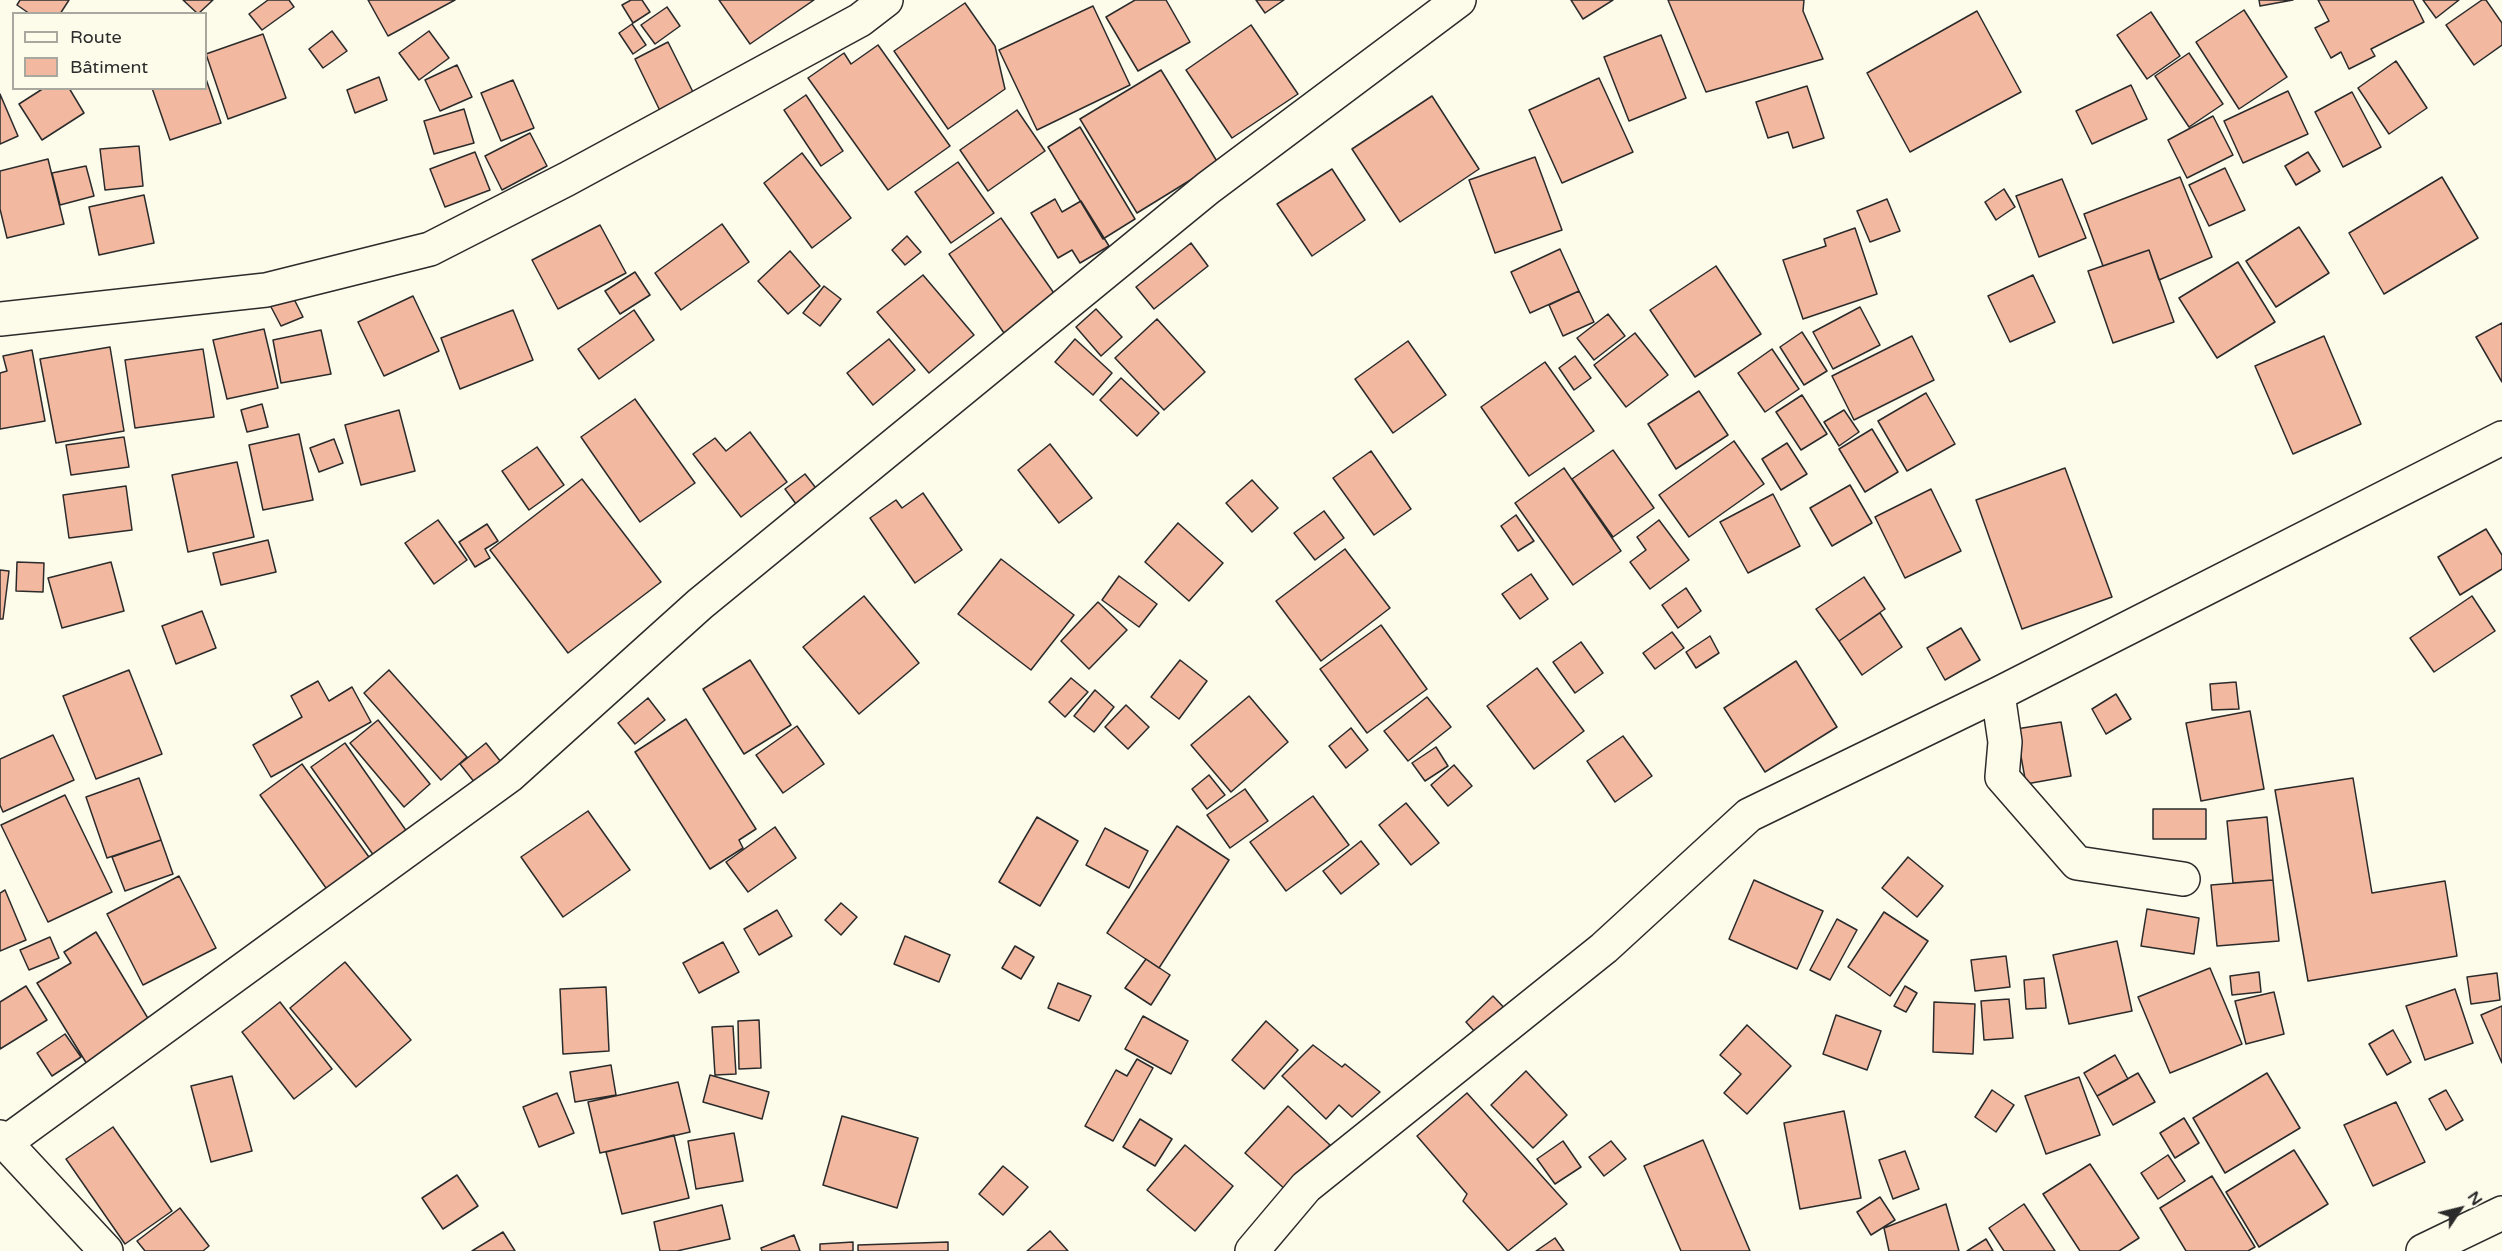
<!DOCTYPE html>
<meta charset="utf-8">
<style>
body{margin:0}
#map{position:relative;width:2502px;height:1251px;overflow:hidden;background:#fdfbea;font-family:"Varela Round",sans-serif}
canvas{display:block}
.legend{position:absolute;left:12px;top:12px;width:195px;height:78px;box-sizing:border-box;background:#fdfbea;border:2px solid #a9a89e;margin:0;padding:8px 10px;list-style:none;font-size:18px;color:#2b2b2b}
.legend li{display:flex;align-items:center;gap:12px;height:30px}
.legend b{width:30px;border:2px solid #a9a89e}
.north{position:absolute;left:2430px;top:1179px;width:60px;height:60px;-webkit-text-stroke:4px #fdfbea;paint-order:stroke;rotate:55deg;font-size:16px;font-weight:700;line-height:24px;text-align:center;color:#2b2b2b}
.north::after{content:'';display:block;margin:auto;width:21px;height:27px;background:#2b2b2b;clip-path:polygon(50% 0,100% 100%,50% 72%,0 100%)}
</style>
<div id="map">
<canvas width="2502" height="1251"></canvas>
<ul class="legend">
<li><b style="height:8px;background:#fdfbea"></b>Route</li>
<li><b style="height:16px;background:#f2b8a0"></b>Bâtiment</li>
</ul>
<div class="north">N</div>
</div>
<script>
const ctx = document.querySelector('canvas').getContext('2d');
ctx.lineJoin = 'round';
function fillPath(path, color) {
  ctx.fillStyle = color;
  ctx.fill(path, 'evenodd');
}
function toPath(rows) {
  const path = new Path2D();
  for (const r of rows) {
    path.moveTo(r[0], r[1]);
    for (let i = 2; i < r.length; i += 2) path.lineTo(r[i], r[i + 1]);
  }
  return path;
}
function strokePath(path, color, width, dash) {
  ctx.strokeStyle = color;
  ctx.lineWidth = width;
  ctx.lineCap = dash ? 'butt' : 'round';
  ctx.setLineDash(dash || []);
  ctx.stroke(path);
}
const building = toPath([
 [20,0,69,0,60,14,30,14,17,5,20,0],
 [183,0,213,0,198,14,183,0],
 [268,0,289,0,294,7,262,30,249,14,268,0],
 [368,0,455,0,388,36,368,0],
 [631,0,642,0,650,12,633,23,622,5,631,0],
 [719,0,814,0,750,44,719,0],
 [1135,0,1166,0,1190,42,1138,71,1106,17,1135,0],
 [1256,0,1284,0,1265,13,1256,0],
 [1571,0,1613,0,1583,19,1571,0],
 [1668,0,1804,0,1803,11,1823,59,1706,92,1668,0],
 [2259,0,2293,0,2260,6,2259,0],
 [2318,0,2413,0,2424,22,2371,49,2375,56,2349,69,2341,52,2331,58,2315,28,2329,21,2318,0],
 [2423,0,2459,0,2436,18,2423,0],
 [2482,0,2486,0,2502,23,2502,45,2474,65,2446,25,2482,0],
 [965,3,995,46,1005,89,948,129,894,51,965,3],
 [1093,6,1130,85,1037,130,999,50,1093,6],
 [667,7,680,26,655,44,641,25,667,7],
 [2244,10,2287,77,2239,109,2196,42,2244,10],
 [1977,11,2021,92,1910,152,1867,73,1977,11],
 [2151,12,2180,56,2147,79,2117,35,2151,12],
 [632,24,646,45,633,54,619,33,632,24],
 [1251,25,1298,94,1232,138,1186,70,1251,25],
 [332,31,347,51,323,68,309,49,332,31],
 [429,31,449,58,419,80,399,53,429,31],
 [263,34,286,98,228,119,206,54,263,34],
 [1661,35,1686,98,1629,121,1604,57,1661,35],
 [668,42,697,100,663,117,635,59,668,42],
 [878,45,950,146,888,190,808,78,844,53,851,64,878,45],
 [2189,53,2223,104,2189,127,2155,76,2189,53],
 [2396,61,2427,108,2389,134,2358,88,2396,61],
 [457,65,472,97,440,111,425,80,457,65],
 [1161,70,1218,163,1137,213,1080,119,1161,70],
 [379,77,387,100,355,113,347,90,379,77],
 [1599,78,1633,152,1562,183,1529,110,1599,78],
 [206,79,221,123,170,140,152,88,206,88,206,79],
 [513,80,534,128,501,141,481,93,513,80],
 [2131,85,2147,119,2092,144,2076,111,2131,85],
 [1807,86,1824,138,1793,148,1788,132,1768,138,1756,102,1807,86],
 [44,88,69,88,84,113,42,140,19,104,44,88],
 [2288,91,2308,134,2243,163,2224,121,2288,91],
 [2352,92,2381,147,2343,167,2315,112,2352,92],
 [0,94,18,136,0,144,0,94],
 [806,95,843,151,821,166,784,110,806,95],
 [1432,96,1479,169,1400,222,1352,149,1432,96],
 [464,109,474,143,434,154,424,121,464,109],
 [1017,110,1045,151,988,191,960,150,1017,110],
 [2213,116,2233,155,2187,178,2168,140,2213,116],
 [1080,127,1135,219,1103,239,1048,147,1080,127],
 [530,133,547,166,502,190,485,156,530,133],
 [139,146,143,186,105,190,100,149,139,146],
 [475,152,490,190,445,207,430,169,475,152],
 [2308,152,2320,171,2296,185,2285,166,2308,152],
 [802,153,851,218,812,248,764,183,802,153],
 [1535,157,1562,230,1495,253,1469,180,1535,157],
 [48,159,64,224,7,238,0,209,0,171,48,159],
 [958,162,994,213,951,243,915,192,958,162],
 [86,166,94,196,60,205,52,173,86,166],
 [2225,168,2245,210,2209,226,2189,185,2225,168],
 [1332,169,1365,220,1312,256,1277,204,1332,169],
 [2180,177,2212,257,2159,280,2149,250,2103,266,2084,214,2180,177],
 [2442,177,2478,238,2384,294,2349,233,2442,177],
 [2062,179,2086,238,2039,257,2016,196,2062,179],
 [2004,189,2015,207,1996,220,1985,202,2004,189],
 [144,195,154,243,99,255,89,207,144,195],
 [1055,199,1062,212,1081,201,1109,246,1080,263,1072,250,1058,258,1031,213,1055,199],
 [1887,199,1900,231,1870,242,1857,211,1887,199],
 [1001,218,1056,296,1004,333,949,254,1001,218],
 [722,224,749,262,681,310,655,273,722,224],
 [600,225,626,273,558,309,532,260,600,225],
 [2299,227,2329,273,2276,307,2246,261,2299,227],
 [1855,228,1877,294,1803,319,1783,260,1826,246,1824,239,1855,228],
 [907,236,921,252,905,265,892,250,907,236],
 [1191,243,1208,266,1154,309,1136,287,1191,243],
 [1560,249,1579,291,1530,313,1511,272,1560,249],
 [2149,250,2174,322,2113,343,2088,271,2149,250],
 [790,251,820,286,788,314,758,281,790,251],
 [2238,262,2275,322,2217,358,2179,298,2238,262],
 [1716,266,1761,334,1695,377,1650,310,1716,266],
 [635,272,650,295,620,314,605,291,635,272],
 [923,275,974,335,929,373,877,312,923,275],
 [2033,275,2055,322,2010,342,1988,296,2033,275],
 [824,286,841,299,820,326,803,313,824,286],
 [1579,291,1594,322,1563,336,1549,305,1579,291],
 [292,295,303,317,281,326,270,305,292,295],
 [413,296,439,351,384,376,358,322,413,296],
 [1860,307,1880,345,1833,369,1813,332,1860,307],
 [1096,309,1122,337,1101,356,1076,327,1096,309],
 [513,310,533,360,460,389,441,338,513,310],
 [634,310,654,340,599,379,578,349,634,310],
 [1608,314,1625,336,1594,360,1577,338,1608,314],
 [1157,319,1205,372,1164,410,1115,358,1157,319],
 [2502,323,2502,382,2476,337,2502,323],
 [264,329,278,388,227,399,213,340,264,329],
 [321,330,331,374,281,383,273,340,321,330],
 [1802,332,1827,371,1804,385,1780,347,1802,332],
 [1635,333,1668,375,1626,407,1594,365,1635,333],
 [1912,336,1934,380,1854,420,1832,376,1912,336],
 [2324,336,2361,424,2293,454,2255,366,2324,336],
 [889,339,915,370,873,405,847,373,889,339],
 [1075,339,1112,373,1093,395,1055,362,1075,339],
 [1408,341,1446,395,1393,433,1355,379,1408,341],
 [110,347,124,431,56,443,40,359,110,347],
 [203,349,214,417,135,428,125,360,203,349],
 [1772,349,1799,389,1765,412,1738,373,1772,349],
 [32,350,45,421,0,429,0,373,7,371,3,356,32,350],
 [1575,356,1591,378,1574,390,1559,368,1575,356],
 [1545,362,1594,431,1529,476,1481,407,1545,362],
 [1121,378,1159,413,1137,436,1100,400,1121,378],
 [1699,391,1728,435,1676,469,1648,424,1699,391],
 [1926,393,1955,444,1907,471,1878,421,1926,393],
 [1802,395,1827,434,1801,450,1776,412,1802,395],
 [635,399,695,483,640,522,581,437,635,399],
 [262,404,268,427,247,432,241,410,262,404],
 [399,410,415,471,361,485,345,425,399,410],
 [1844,410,1859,432,1839,446,1824,422,1844,410],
 [1872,429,1898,472,1865,492,1839,449,1872,429],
 [750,432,787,482,741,517,693,454,715,438,726,451,750,432],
 [299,434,313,500,263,510,249,445,299,434],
 [124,437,129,467,71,475,66,445,124,437],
 [334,439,343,463,319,472,310,448,334,439],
 [1734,441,1764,484,1689,537,1659,495,1734,441],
 [1787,443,1807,474,1781,490,1762,459,1787,443],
 [1050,444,1092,498,1059,523,1018,470,1050,444],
 [537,447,564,485,529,510,502,471,537,447],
 [1613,450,1654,508,1613,537,1572,479,1613,450],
 [1371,451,1411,509,1374,535,1333,478,1371,451],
 [237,462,254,537,188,552,172,475,237,462],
 [1564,468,1621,551,1573,585,1515,503,1564,468],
 [2065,468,2112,597,2022,629,1976,500,2065,468],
 [805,474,819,492,799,508,785,489,805,474],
 [582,479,661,582,568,653,490,550,582,479],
 [1252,480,1278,508,1252,532,1226,503,1252,480],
 [1850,485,1872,523,1832,546,1810,508,1850,485],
 [126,486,132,530,69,538,63,495,126,486],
 [1931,489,1961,551,1905,578,1875,517,1931,489],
 [923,493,962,550,915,583,870,518,896,500,902,508,923,493],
 [1773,494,1800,546,1748,573,1720,522,1773,494],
 [1324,511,1344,538,1315,560,1294,533,1324,511],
 [1516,515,1534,541,1518,551,1501,526,1516,515],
 [438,520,467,560,434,584,405,543,438,520],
 [1659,520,1689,560,1650,589,1630,562,1646,550,1637,537,1659,520],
 [1178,523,1223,563,1189,601,1145,562,1178,523],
 [487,524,498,541,485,549,490,558,475,567,459,542,487,524],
 [2486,529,2502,555,2502,569,2460,595,2438,557,2486,529],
 [268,540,276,572,221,585,213,553,268,540],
 [1345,549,1390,608,1321,661,1276,601,1345,549],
 [1001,559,1074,615,1031,670,958,614,1001,559],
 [17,562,44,563,43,592,16,591,17,562],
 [111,562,124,611,62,628,48,578,111,562],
 [0,570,9,571,3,619,0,619,0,570],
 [1531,574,1548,599,1520,619,1502,594,1531,574],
 [1119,576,1157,604,1139,627,1102,600,1119,576],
 [1864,577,1885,609,1839,641,1816,609,1864,577],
 [1686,588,1701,611,1678,628,1662,605,1686,588],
 [864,596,919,663,859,714,803,647,864,596],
 [2472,596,2495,631,2434,672,2410,638,2472,596],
 [1098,602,1127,630,1089,669,1061,641,1098,602],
 [202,611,216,648,176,664,162,626,202,611],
 [1880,613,1902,647,1862,675,1839,641,1880,613],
 [1381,625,1427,689,1367,733,1320,669,1381,625],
 [1961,628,1980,660,1945,680,1927,648,1961,628],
 [1672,632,1684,648,1655,669,1643,653,1672,632],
 [1710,636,1719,653,1696,668,1686,652,1710,636],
 [1581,642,1603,673,1575,693,1553,662,1581,642],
 [750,660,791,725,744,754,703,689,750,660],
 [1180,660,1207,681,1179,719,1151,697,1180,660],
 [1796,661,1837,727,1765,772,1724,708,1796,661],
 [1537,668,1584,731,1534,769,1487,706,1537,668],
 [129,670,162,754,96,779,63,696,129,670],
 [389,670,467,757,441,780,364,693,389,670],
 [1071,678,1088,692,1065,717,1049,702,1071,678],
 [318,681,329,701,352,687,371,722,271,777,253,745,302,717,291,696,318,681],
 [2236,682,2239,709,2212,710,2210,684,2236,682],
 [1095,690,1114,707,1094,732,1074,716,1095,690],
 [2116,694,2131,719,2106,734,2092,709,2116,694],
 [1249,696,1288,742,1231,792,1191,745,1249,696],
 [1427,697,1451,727,1408,761,1384,731,1427,697],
 [648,698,665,720,635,744,618,723,648,698],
 [1126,705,1149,727,1128,749,1105,727,1126,705],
 [2250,711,2264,789,2201,801,2186,723,2250,711],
 [686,719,756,829,739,840,743,848,710,869,635,752,686,719],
 [378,720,430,784,404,807,350,743,378,720],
 [2061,722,2071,776,2026,784,2016,729,2061,722],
 [797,726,824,764,783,793,756,755,797,726],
 [1351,728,1368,750,1346,768,1329,746,1351,728],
 [53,735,74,780,3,812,0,805,0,759,53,735],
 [1623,736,1652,776,1615,802,1587,761,1623,736],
 [345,743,412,839,379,863,311,767,345,743],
 [486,743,501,762,475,783,460,764,486,743],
 [1436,747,1448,766,1425,781,1412,763,1436,747],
 [302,764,374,864,331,895,260,795,302,764],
 [1454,765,1472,786,1448,806,1431,785,1454,765],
 [1209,775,1225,795,1207,809,1192,789,1209,775],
 [139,778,161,840,107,858,86,797,139,778],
 [2353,778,2372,893,2445,881,2457,956,2308,981,2275,790,2353,778],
 [1245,789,1268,821,1230,848,1207,815,1245,789],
 [65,795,112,892,48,922,1,825,65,795],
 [1313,796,1349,845,1286,891,1250,842,1313,796],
 [1406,803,1439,843,1411,865,1379,825,1406,803],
 [2153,809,2206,809,2206,839,2153,839,2153,809],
 [588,811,630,870,563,917,521,857,588,811],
 [1037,817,1078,841,1040,906,999,882,1037,817],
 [2267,817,2273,880,2233,883,2227,821,2267,817],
 [1177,826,1229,860,1159,968,1107,933,1177,826],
 [775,827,796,858,748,892,726,862,775,827],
 [1105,828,1148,851,1129,888,1086,865,1105,828],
 [161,840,173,874,125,891,112,857,161,840],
 [1361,841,1379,864,1341,894,1323,871,1361,841],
 [1908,857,1943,886,1917,917,1882,888,1908,857],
 [179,876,216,948,143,985,107,914,179,876],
 [1754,880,1823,911,1797,969,1729,939,1754,880],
 [2273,880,2279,941,2217,946,2211,885,2273,880],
 [5,890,26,940,0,951,0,893,5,890],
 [841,903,857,917,841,935,825,920,841,903],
 [2147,909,2199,918,2194,954,2141,946,2147,909],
 [777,910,792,936,759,955,744,929,777,910],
 [1884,912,1928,941,1890,996,1848,967,1884,912],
 [1837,919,1857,930,1830,980,1810,970,1837,919],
 [96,932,155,1030,90,1069,37,983,71,963,64,952,96,932],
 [905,936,950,955,939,982,894,964,905,936],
 [50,937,59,958,29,970,20,950,50,937],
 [2117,941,2132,1011,2069,1024,2053,955,2117,941],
 [723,942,739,972,699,993,683,963,723,942],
 [1015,946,1034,957,1021,979,1002,968,1015,946],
 [2006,956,2010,987,1975,991,1971,960,2006,956],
 [1146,959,1170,975,1151,1005,1125,988,1146,959],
 [345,962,411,1040,356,1087,290,1008,345,962],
 [2210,968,2242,1044,2170,1073,2138,997,2210,968],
 [2259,972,2261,992,2232,995,2230,976,2259,972],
 [2497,973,2500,1000,2471,1004,2467,977,2497,973],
 [2044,978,2046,1008,2026,1009,2024,980,2044,978],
 [1058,983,1091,996,1079,1021,1048,1008,1058,983],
 [26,986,47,1020,0,1049,0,1002,26,986],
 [1905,986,1917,993,1906,1012,1894,1006,1905,986],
 [606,987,609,1051,563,1054,560,989,606,987],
 [2455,989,2473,1043,2425,1060,2406,1006,2455,989],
 [2274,992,2284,1034,2246,1044,2235,1001,2274,992],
 [1493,996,1510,1014,1482,1040,1466,1022,1493,996],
 [2009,999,2013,1038,1984,1040,1981,1001,2009,999],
 [280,1002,332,1069,294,1099,242,1032,280,1002],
 [1934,1002,1975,1004,1973,1054,1933,1052,1934,1002],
 [2502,1006,2502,1063,2481,1015,2502,1006],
 [1836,1015,1881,1031,1867,1070,1823,1054,1836,1015],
 [1143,1016,1188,1041,1171,1074,1125,1049,1143,1016],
 [759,1020,761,1068,739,1069,738,1021,759,1020],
 [1266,1021,1298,1050,1264,1089,1232,1060,1266,1021],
 [1747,1025,1791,1066,1747,1114,1724,1093,1741,1074,1720,1055,1747,1025],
 [733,1026,736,1074,715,1075,712,1027,733,1026],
 [2393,1030,2411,1062,2387,1075,2369,1044,2393,1030],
 [65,1034,81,1057,52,1076,37,1053,65,1034],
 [1313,1045,1342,1067,1345,1064,1380,1092,1352,1117,1339,1105,1326,1119,1282,1076,1313,1045],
 [2115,1055,2128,1079,2097,1096,2084,1073,2115,1055],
 [1137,1059,1153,1068,1113,1141,1085,1126,1116,1070,1127,1076,1137,1059],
 [611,1065,616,1095,575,1102,570,1072,611,1065],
 [1526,1071,1567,1115,1533,1148,1491,1105,1526,1071],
 [2138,1073,2155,1102,2113,1125,2097,1096,2138,1073],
 [2267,1073,2300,1128,2225,1173,2193,1118,2267,1073],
 [710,1075,769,1092,762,1119,703,1102,710,1075],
 [232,1076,252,1151,211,1162,191,1086,232,1076],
 [2079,1077,2100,1135,2046,1154,2025,1096,2079,1077],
 [678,1082,690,1132,600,1153,588,1102,678,1082],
 [1992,1090,2014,1105,1996,1132,1975,1117,1992,1090],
 [2446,1090,2463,1120,2446,1130,2429,1099,2446,1090],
 [557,1093,574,1133,539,1147,523,1107,557,1093],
 [1467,1093,1567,1204,1508,1251,1463,1201,1467,1194,1417,1136,1467,1093],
 [2396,1102,2425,1162,2373,1186,2344,1125,2396,1102],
 [1288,1106,1330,1145,1287,1191,1245,1153,1288,1106],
 [1844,1111,1861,1198,1800,1209,1784,1123,1844,1111],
 [842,1116,918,1138,897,1208,823,1185,842,1116],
 [2184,1118,2199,1143,2175,1158,2160,1133,2184,1118],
 [1140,1119,1172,1139,1155,1166,1123,1147,1140,1119],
 [113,1127,172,1211,125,1244,66,1159,113,1127],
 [734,1133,743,1181,696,1189,688,1141,734,1133],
 [674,1135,689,1198,622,1214,606,1152,674,1135],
 [1703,1140,1750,1251,1681,1251,1644,1166,1703,1140],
 [1563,1141,1581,1167,1555,1184,1537,1159,1563,1141],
 [1611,1141,1626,1159,1604,1176,1589,1157,1611,1141],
 [1185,1145,1233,1186,1195,1231,1147,1190,1185,1145],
 [2294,1150,2328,1204,2259,1247,2226,1192,2294,1150],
 [1905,1151,1919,1189,1893,1199,1879,1160,1905,1151],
 [2168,1155,2185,1181,2158,1199,2141,1173,2168,1155],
 [2090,1164,2139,1238,2119,1251,2080,1251,2043,1194,2090,1164],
 [1003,1166,1028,1187,1003,1215,979,1194,1003,1166],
 [457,1175,478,1206,443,1229,422,1198,457,1175],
 [2212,1176,2255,1247,2248,1251,2186,1251,2160,1208,2212,1176],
 [1880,1197,1895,1220,1871,1235,1857,1212,1880,1197],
 [1946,1204,1959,1251,1889,1251,1884,1228,1946,1204],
 [2024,1204,2055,1251,2004,1251,1989,1228,2024,1204],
 [722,1205,730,1239,677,1251,660,1251,654,1222,722,1205],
 [180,1208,209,1246,203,1251,145,1251,137,1241,180,1208],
 [1050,1231,1068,1251,1027,1251,1050,1231],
 [503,1232,515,1251,472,1251,503,1232],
 [794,1235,800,1251,762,1251,761,1248,794,1235],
 [1555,1238,1564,1251,1536,1251,1555,1238],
 [1986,1239,1993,1251,1967,1251,1986,1239],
 [853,1242,853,1251,820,1251,820,1244,853,1242],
 [948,1242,948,1251,858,1251,858,1245,948,1242]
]);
const minor = toPath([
 [0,319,266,290,430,249,567,179,860,20,886,0],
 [1998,694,2005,742,2002,777,2077,863,2183,879],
 [0,1137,106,1251],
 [5,1143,509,776,700,604,1208,188,1459,0],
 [1252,1251,1306,1187,1604,948,1749,815,1998,694,2502,438],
 [2423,1251,2502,1213]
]);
fillPath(building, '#f2b8a0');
strokePath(building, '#2b2b2b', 1.5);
strokePath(minor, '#2b2b2b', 36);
strokePath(minor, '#fdfbea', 33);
</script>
